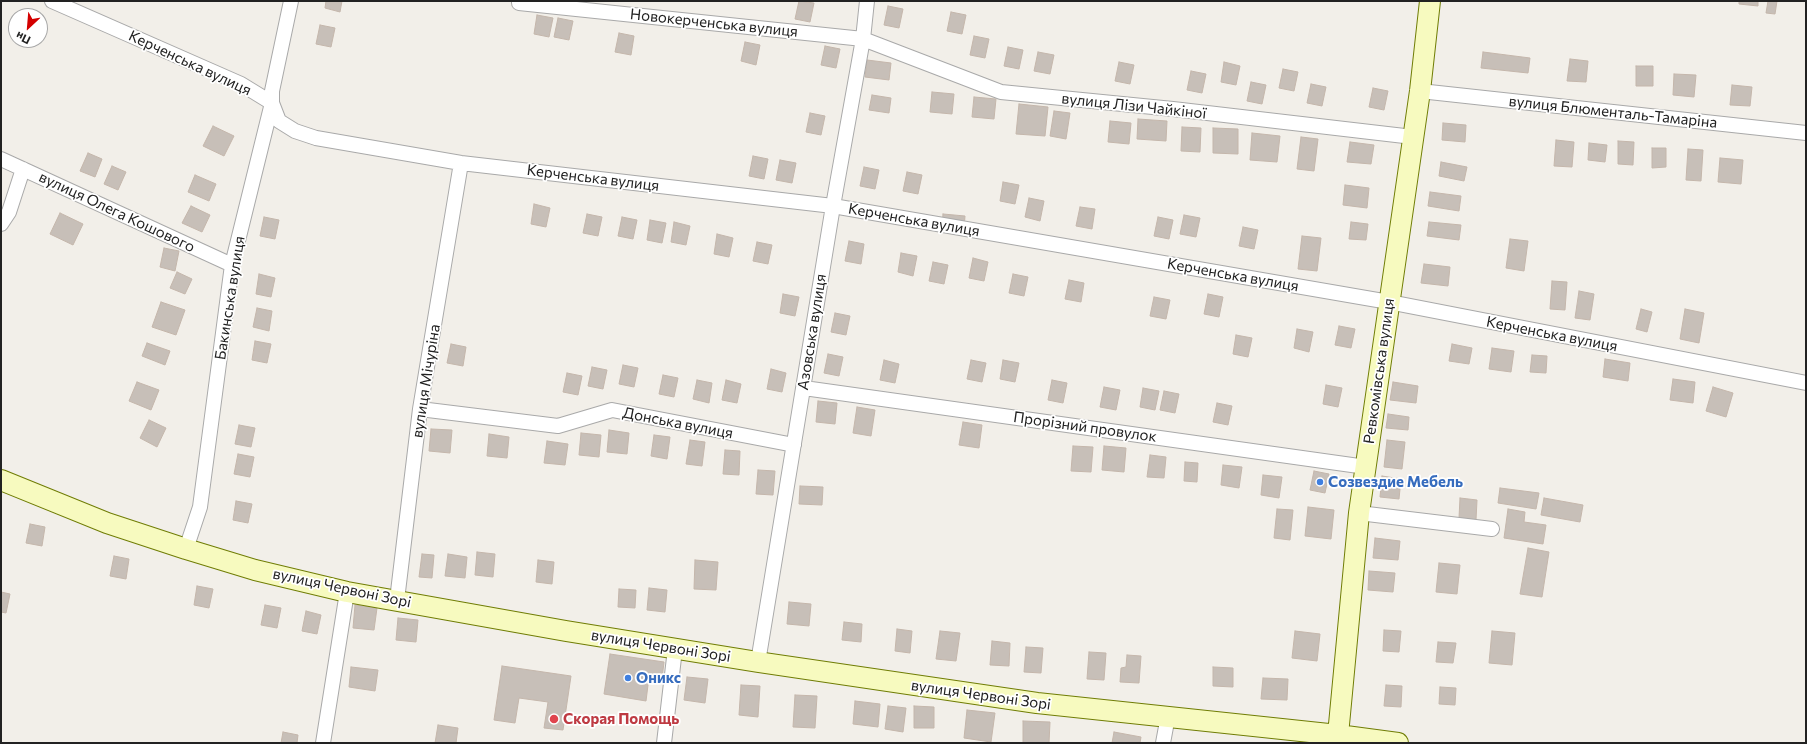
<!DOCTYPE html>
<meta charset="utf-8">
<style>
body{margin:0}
#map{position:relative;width:1807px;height:744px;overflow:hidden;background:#f2efe9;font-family:Commissioner,sans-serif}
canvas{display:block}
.frame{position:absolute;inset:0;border:2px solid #222;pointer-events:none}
.north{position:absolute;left:8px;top:8px;width:40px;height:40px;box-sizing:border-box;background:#fff;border:1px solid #a7a7a7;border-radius:50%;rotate:206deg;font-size:11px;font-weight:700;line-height:16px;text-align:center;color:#222}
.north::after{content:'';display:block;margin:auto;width:14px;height:18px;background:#d40000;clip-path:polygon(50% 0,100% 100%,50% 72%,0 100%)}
</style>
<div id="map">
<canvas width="1807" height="744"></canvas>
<div class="frame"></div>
<div class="north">Пн</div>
</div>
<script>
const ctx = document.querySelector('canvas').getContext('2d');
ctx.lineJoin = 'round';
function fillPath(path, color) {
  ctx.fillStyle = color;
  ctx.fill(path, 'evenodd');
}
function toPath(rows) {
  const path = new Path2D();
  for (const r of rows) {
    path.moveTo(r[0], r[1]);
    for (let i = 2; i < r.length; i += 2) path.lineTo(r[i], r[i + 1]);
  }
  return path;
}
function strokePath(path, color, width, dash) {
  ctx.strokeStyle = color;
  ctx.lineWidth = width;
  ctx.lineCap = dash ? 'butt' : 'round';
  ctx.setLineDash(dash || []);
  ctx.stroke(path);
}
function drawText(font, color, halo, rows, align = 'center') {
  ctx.font = font + ' Commissioner,sans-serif';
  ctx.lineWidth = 3.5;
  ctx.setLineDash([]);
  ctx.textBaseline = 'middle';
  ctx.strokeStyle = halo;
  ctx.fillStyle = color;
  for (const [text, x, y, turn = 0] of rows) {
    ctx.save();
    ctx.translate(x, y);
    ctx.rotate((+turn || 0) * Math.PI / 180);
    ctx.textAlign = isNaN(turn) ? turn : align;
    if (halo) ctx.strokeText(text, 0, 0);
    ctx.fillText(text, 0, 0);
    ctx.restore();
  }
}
const building = toPath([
 [326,1,342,1,340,12,325,8,326,1],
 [799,1,814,3,810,22,795,19,799,1],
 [1739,1,1758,1,1758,6,1739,4,1739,1],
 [1768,1,1777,1,1775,14,1766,13,1768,1],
 [888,6,903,9,899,28,884,25,888,6],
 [951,12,966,15,962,34,947,31,951,12],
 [537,15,553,18,549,37,534,34,537,15],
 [558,18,573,21,569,40,554,37,558,18],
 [320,25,335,28,331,47,316,44,320,25],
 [619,33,634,36,631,55,615,52,619,33],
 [974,36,989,39,985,58,970,55,974,36],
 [745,42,760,45,756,65,741,61,745,42],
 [825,46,840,49,836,68,821,65,825,46],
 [1008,47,1023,50,1019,69,1004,66,1008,47],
 [1038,52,1054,55,1050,74,1034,71,1038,52],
 [1483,52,1530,58,1528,73,1481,68,1483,52],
 [1570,59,1588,61,1586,82,1567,81,1570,59],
 [867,60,891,63,889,80,865,77,867,60],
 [1119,62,1134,65,1130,84,1115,81,1119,62],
 [1224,62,1240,66,1236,85,1221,82,1224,62],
 [1636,66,1653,66,1653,86,1636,86,1636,66],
 [1283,69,1298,72,1294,91,1279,88,1283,69],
 [1191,71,1206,74,1202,93,1187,90,1191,71],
 [1674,74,1696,75,1694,97,1673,95,1674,74],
 [1251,82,1266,85,1262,104,1247,101,1251,82],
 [1311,84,1326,87,1322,106,1307,103,1311,84],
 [1732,85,1752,87,1750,106,1730,105,1732,85],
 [1373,88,1388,91,1384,110,1369,107,1373,88],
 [932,92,954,94,952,114,930,112,932,92],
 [872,95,891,98,889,113,869,110,872,95],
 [974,97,996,99,994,119,972,117,974,97],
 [1019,104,1048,107,1045,136,1016,134,1019,104],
 [1054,111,1070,113,1066,139,1050,136,1054,111],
 [810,113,825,116,821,135,806,132,810,113],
 [1138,119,1167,121,1166,141,1137,139,1138,119],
 [1110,121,1131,123,1129,144,1108,142,1110,121],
 [1443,123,1466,125,1465,142,1442,140,1443,123],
 [213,126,234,136,224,156,203,146,213,126],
 [1182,127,1201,128,1200,152,1181,151,1182,127],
 [1213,128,1238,129,1238,154,1213,153,1213,128],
 [1252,133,1280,136,1277,162,1250,160,1252,133],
 [1301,137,1318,139,1314,171,1297,169,1301,137],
 [1556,140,1574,142,1572,167,1554,166,1556,140],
 [1618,141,1634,142,1633,165,1618,164,1618,141],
 [1350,142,1374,145,1371,164,1347,162,1350,142],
 [1589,143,1607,145,1605,162,1588,160,1589,143],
 [1652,148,1666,148,1666,167,1652,168,1652,148],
 [1688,149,1703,150,1701,181,1686,180,1688,149],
 [88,153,102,159,95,177,80,171,88,153],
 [753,156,768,159,764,179,749,176,753,156],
 [1720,158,1743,160,1741,184,1718,182,1720,158],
 [780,160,796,163,792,183,776,180,780,160],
 [1441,162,1467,167,1464,181,1439,176,1441,162],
 [112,166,126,172,118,190,104,184,112,166],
 [864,167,879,170,875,189,860,186,864,167],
 [907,172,922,175,918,194,903,191,907,172],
 [195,175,216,184,209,201,188,192,195,175],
 [1003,182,1019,185,1015,204,1000,201,1003,182],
 [1345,185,1369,188,1367,208,1343,205,1345,185],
 [1430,192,1461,196,1459,211,1428,206,1430,192],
 [1029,198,1044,201,1040,221,1025,217,1029,198],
 [534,204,550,208,546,227,531,224,534,204],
 [191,206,210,215,202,232,182,223,191,206],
 [1080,207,1095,209,1092,229,1076,226,1080,207],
 [60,213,83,224,73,245,50,234,60,213],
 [587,214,602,217,598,236,583,233,587,214],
 [943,214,965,216,964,229,942,227,943,214],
 [1184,215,1200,218,1196,237,1180,234,1184,215],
 [264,217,279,220,275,239,260,236,264,217],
 [622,217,637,220,633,239,618,236,622,217],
 [1158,217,1173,220,1169,239,1154,236,1158,217],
 [650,220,666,223,662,243,647,240,650,220],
 [674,222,690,226,686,245,671,242,674,222],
 [1351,222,1368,224,1366,240,1349,239,1351,222],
 [1429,222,1461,225,1459,240,1427,236,1429,222],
 [1243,227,1258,230,1254,249,1239,246,1243,227],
 [717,234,733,238,729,257,714,254,717,234],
 [1302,236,1321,238,1317,271,1298,269,1302,236],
 [1510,239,1528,241,1524,271,1506,268,1510,239],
 [849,241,864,244,861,264,845,261,849,241],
 [757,242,772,245,768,264,753,261,757,242],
 [164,248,179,251,175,271,160,267,164,248],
 [901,253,917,256,913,276,898,272,901,253],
 [973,258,988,262,984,281,969,278,973,258],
 [933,262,948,265,944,284,929,281,933,262],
 [1424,264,1450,267,1448,286,1421,283,1424,264],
 [177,272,192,279,185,294,170,288,177,272],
 [259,274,275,278,271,297,256,294,259,274],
 [1013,274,1028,277,1024,296,1009,293,1013,274],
 [1069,280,1084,283,1081,302,1065,299,1069,280],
 [1552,281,1567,282,1565,310,1550,309,1552,281],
 [1579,291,1594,294,1590,320,1575,318,1579,291],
 [783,294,799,297,795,316,780,313,783,294],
 [1208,294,1223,297,1219,317,1204,314,1208,294],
 [1154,297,1170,300,1166,319,1150,316,1154,297],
 [161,302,185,310,176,335,152,327,161,302],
 [257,308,272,311,269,331,253,327,257,308],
 [1641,309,1652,312,1647,332,1636,329,1641,309],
 [1685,309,1704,313,1699,343,1680,339,1685,309],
 [835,313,850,316,846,335,831,332,835,313],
 [1339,326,1355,329,1351,348,1335,345,1339,326],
 [1297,329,1313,332,1309,352,1294,348,1297,329],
 [1236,335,1252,338,1248,357,1233,354,1236,335],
 [255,341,271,344,267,363,252,360,255,341],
 [147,343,170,351,165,365,142,356,147,343],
 [451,344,466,347,463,366,447,363,451,344],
 [1452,344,1472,348,1469,364,1449,361,1452,344],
 [1492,348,1514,351,1511,372,1489,369,1492,348],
 [828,354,843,357,839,376,824,373,828,354],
 [1532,355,1547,356,1546,373,1530,372,1532,355],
 [1605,359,1630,363,1628,381,1603,377,1605,359],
 [884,360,899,364,895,383,880,380,884,360],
 [971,360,986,363,982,382,967,379,971,360],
 [1003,360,1019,363,1015,382,1000,379,1003,360],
 [623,365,638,368,634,387,619,384,623,365],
 [592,367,607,370,603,389,588,386,592,367],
 [771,369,786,373,782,392,767,389,771,369],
 [567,373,582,376,578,395,563,392,567,373],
 [663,375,678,378,674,397,659,394,663,375],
 [1673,379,1695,382,1693,403,1670,400,1673,379],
 [697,380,712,383,709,403,693,399,697,380],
 [726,380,741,384,737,403,722,400,726,380],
 [1052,380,1067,383,1063,403,1048,400,1052,380],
 [137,382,159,390,151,410,129,401,137,382],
 [1393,382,1418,386,1416,403,1390,400,1393,382],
 [1326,385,1342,388,1338,407,1323,404,1326,385],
 [1104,387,1120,390,1116,410,1100,407,1104,387],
 [1713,387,1733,393,1726,417,1706,411,1713,387],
 [1143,388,1159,391,1155,410,1140,407,1143,388],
 [1164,391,1179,394,1175,413,1160,410,1164,391],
 [818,401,837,403,835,424,816,422,818,401],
 [1217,403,1232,406,1228,425,1213,422,1217,403],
 [857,407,875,410,871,436,853,433,857,407],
 [1388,414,1409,417,1408,430,1386,428,1388,414],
 [149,420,166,428,157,447,140,438,149,420],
 [963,422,982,425,979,448,959,445,963,422],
 [239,425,255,428,251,447,235,444,239,425],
 [431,429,452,430,450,453,429,451,431,429],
 [609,430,629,433,627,454,607,452,609,430],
 [581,433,601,435,599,457,579,455,581,433],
 [489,434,509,437,507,458,487,456,489,434],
 [654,435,670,437,667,459,651,456,654,435],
 [690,440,705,442,702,466,686,464,690,440],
 [1387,440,1405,442,1402,469,1384,467,1387,440],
 [547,441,568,444,565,465,544,463,547,441],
 [1073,446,1093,447,1091,472,1071,471,1073,446],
 [1104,446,1126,448,1124,472,1102,470,1104,446],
 [725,450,740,451,739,475,723,474,725,450],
 [238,454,254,457,250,477,234,474,238,454],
 [1150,455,1166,457,1164,478,1147,477,1150,455],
 [1185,462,1198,463,1197,482,1184,481,1185,462],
 [1223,465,1242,467,1239,488,1221,485,1223,465],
 [758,470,775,471,773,495,756,494,758,470],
 [1314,471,1329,474,1325,493,1310,490,1314,471],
 [1263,475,1282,477,1279,498,1261,495,1263,475],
 [1382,476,1401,479,1399,499,1380,497,1382,476],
 [800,486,823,487,822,505,799,504,800,486],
 [1500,488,1539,493,1536,509,1498,503,1500,488],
 [1460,498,1477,500,1476,520,1459,518,1460,498],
 [1544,498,1583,505,1580,522,1541,515,1544,498],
 [236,501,252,504,248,523,233,520,236,501],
 [1308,507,1334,510,1331,539,1305,536,1308,507],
 [1277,509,1293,510,1290,540,1274,538,1277,509],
 [1508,509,1525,512,1524,522,1546,525,1543,544,1504,538,1508,509],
 [30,524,45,527,42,546,26,543,30,524],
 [1375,538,1400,541,1398,560,1373,558,1375,538],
 [1528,548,1549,552,1542,597,1520,594,1528,548],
 [477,552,495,554,493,577,475,575,477,552],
 [422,554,434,555,432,578,419,577,422,554],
 [448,554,467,557,465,578,445,576,448,554],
 [114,556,129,559,126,579,110,576,114,556],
 [538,560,554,562,552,584,536,582,538,560],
 [695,560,718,562,716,590,694,589,695,560],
 [1439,563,1460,565,1457,594,1436,592,1439,563],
 [1369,571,1395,573,1393,592,1368,590,1369,571],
 [197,586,213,589,209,608,194,605,197,586],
 [649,588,667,590,665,612,647,610,649,588],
 [619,589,636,590,635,608,618,607,619,589],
 [1,592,10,594,6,613,1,612,1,592],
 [789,602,811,604,809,626,787,624,789,602],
 [265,605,281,608,277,628,261,625,265,605],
 [355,605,377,608,374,630,353,628,355,605],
 [306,611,321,615,317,634,302,631,306,611],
 [398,618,418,620,416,642,396,640,398,618],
 [844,622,862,624,861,642,842,640,844,622],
 [897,629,912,631,910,653,895,651,897,629],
 [1384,630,1401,631,1399,652,1383,651,1384,630],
 [940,631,960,633,956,661,936,659,940,631],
 [1295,631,1320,634,1317,661,1292,658,1295,631],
 [1492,631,1515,633,1512,665,1489,663,1492,631],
 [992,641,1010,643,1009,666,990,665,992,641],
 [1438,642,1456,643,1453,663,1436,662,1438,642],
 [1026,647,1043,648,1041,673,1024,672,1026,647],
 [1089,652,1106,653,1104,680,1087,679,1089,652],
 [610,654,664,662,662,679,649,677,646,701,604,694,610,654],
 [1127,655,1141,656,1139,683,1120,682,1121,668,1126,667,1127,655],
 [502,666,571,676,563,730,544,728,548,702,519,698,515,723,494,720,502,666],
 [351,667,378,670,375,691,349,687,351,667],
 [1213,667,1233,668,1233,687,1213,686,1213,667],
 [687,677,708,679,705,703,684,700,687,677],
 [1263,678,1288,679,1287,700,1261,699,1263,678],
 [741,685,760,686,758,717,739,715,741,685],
 [1386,685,1402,686,1401,707,1384,706,1386,685],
 [1440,687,1456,688,1455,705,1439,704,1440,687],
 [795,695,817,696,815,728,793,727,795,695],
 [855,701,880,704,878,727,853,724,855,701],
 [888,706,906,708,903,732,885,729,888,706],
 [914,706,934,707,934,728,914,728,914,706],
 [967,710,995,713,991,742,964,738,967,710],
 [1023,721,1050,722,1049,743,1023,743,1023,721],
 [438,725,458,728,456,743,435,743,438,725],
 [283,732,298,735,297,743,281,743,283,732],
 [1114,732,1141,737,1140,743,1112,743,1114,732]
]);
const street = toPath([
 [52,1,241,84,272,103,279,121,295,131,316,138,461,163,833,206,1389,302,1806,383],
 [519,1,519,3,863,39,1001,92,1173,109,1413,137],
 [1420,91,1806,133],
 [1,159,232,265],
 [1,224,9,212,23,169],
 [804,388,1366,467],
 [420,409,558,426,612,410,794,445],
 [1359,513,1492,529],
 [186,549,200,507,232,265,272,103,272,91,291,1],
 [397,600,420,409,461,163],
 [758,662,833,206,863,39,867,1],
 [323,743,347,592],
 [664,743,675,649],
 [1163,743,1168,716]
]);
const secondary = toPath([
 [1,480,107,523,186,549,255,570,347,592,566,631,758,662,1037,703,1338,735,1398,743],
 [1338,735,1359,513,1420,91,1430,1]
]);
const markers = [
 [1320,482,4,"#3f7fe0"],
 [628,678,4,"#3f7fe0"],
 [554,719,5,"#e0444e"]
];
const streetNames = [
 ["Новокерченська вулиця",714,23,6],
 ["Керченська вулиця",190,63,25],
 ["вулиця Лізи Чайкіної",1134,106,6],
 ["вулиця Блюменталь-Тамаріна",1613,112,6],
 ["Керченська вулиця",593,178,7],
 ["вулиця Олега Кошового",117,212,25],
 ["Керченська вулиця",914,220,10],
 ["Керченська вулиця",1233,275,10],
 ["Бакинська вулиця",230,298,-81],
 ["Азовська вулиця",812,332,-81],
 ["Керченська вулиця",1552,334,11],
 ["Ревкомівська вулиця",1379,371,-82],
 ["вулиця Мічуріна",426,381,-81],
 ["Донська вулиця",678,423,11],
 ["Прорізний провулок",1085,427,8],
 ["вулиця Червоні Зорі",342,588,12],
 ["вулиця Червоні Зорі",661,646,9],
 ["вулиця Червоні Зорі",981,695,8]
];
const shopNames = [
 ["Созвездие Мебель",1328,482],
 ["Оникс",636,678]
];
const healthNames = [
 ["Скорая Помощь",563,719]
];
fillPath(building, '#c7bfb8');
strokePath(building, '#c4b6ab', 1);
strokePath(street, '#a9a9a9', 16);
strokePath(secondary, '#707d05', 22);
strokePath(street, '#fff', 14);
strokePath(secondary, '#f7fabf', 20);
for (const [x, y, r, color] of markers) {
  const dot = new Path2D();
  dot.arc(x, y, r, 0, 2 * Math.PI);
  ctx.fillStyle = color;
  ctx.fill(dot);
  strokePath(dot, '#fff', 1.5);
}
drawText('15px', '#222', '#fff', streetNames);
drawText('bold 15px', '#366cbe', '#fff', shopNames, 'left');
drawText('bold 15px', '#be3a42', '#fff', healthNames, 'left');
</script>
